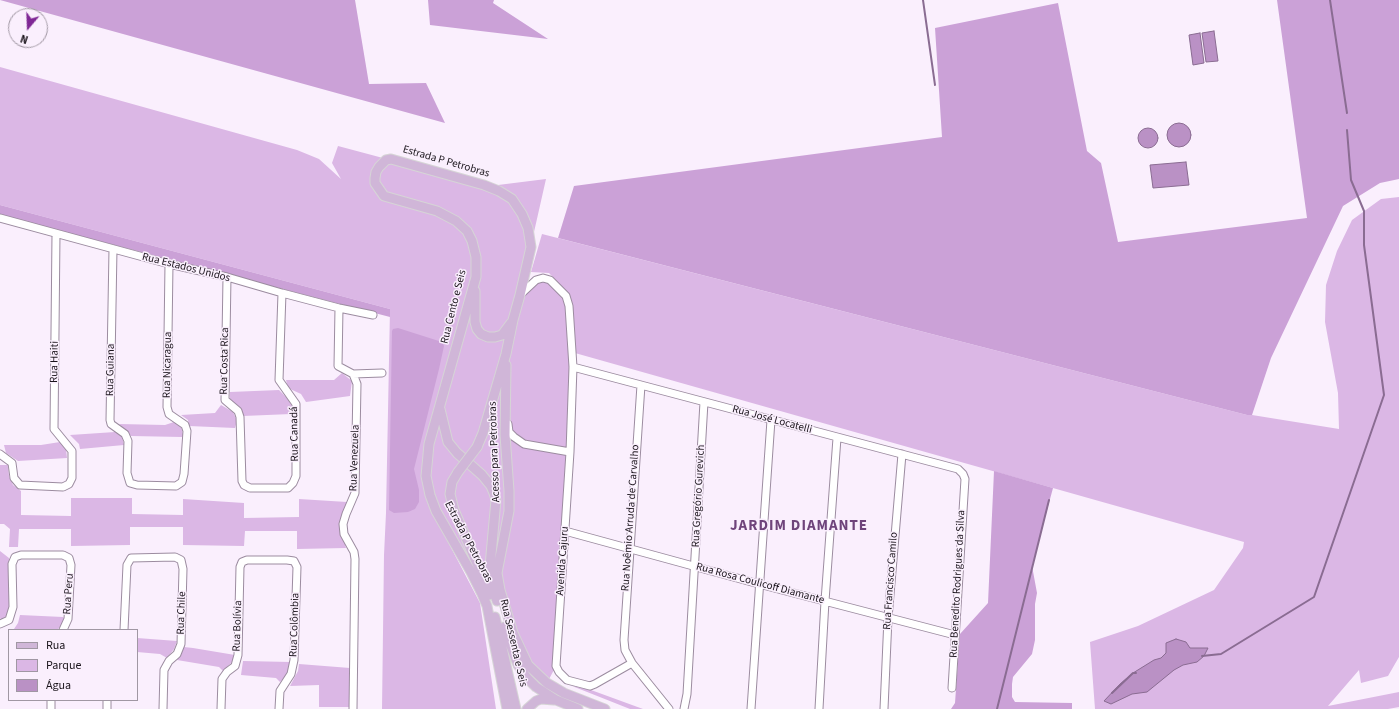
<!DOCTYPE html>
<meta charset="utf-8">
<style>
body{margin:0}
#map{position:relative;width:1399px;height:709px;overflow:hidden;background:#faeffd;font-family:"Source Sans 3",sans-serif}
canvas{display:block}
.legend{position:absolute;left:8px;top:629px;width:130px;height:72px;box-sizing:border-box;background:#faeffd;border:1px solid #a097a3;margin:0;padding:5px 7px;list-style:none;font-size:12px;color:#1a141b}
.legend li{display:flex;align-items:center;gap:8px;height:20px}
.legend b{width:20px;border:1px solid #a097a3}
.north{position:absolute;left:8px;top:8px;width:40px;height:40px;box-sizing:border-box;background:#faeffd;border:1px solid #a097a3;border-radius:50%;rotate:199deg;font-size:11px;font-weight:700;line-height:16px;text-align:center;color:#1a141b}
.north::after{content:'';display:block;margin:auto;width:14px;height:18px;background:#7f2795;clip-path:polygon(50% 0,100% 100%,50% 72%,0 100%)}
</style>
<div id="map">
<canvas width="1399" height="709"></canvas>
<ul class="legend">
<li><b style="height:5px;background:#d0b6d8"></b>Rua</li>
<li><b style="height:11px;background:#dbb7e5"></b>Parque</li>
<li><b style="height:11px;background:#ba91c5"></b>Água</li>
</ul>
<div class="north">N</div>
</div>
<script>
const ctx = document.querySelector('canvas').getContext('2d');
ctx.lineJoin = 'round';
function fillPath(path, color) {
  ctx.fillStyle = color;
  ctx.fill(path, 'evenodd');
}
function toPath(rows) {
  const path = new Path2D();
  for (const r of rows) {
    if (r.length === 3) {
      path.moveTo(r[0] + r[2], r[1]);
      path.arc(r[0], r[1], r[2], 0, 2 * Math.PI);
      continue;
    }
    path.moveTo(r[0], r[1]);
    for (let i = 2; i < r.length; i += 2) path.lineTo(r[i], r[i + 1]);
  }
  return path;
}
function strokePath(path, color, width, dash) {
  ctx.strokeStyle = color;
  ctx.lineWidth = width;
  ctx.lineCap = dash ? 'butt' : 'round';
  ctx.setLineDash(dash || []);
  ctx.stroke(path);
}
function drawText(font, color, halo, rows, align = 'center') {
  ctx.font = font + ' "Source Sans 3",sans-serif';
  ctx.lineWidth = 3;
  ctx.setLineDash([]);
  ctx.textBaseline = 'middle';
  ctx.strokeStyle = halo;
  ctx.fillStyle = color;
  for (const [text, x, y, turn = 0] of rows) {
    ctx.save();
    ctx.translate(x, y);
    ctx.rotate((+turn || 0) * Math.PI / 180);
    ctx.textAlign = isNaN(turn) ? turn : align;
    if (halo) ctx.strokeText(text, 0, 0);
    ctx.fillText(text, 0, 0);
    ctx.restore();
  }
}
const green = toPath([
 [0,67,297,150,319,159,341,179,332,163,338,146,484,185,498,185,546,179,520,294,543,278,566,296,570,312,569,294,549,273,531,272,542,234,1247,415,1252,415,1339,429,1338,393,1325,322,1326,285,1337,251,1352,220,1381,199,1399,197,1399,657,1388,676,1361,683,1359,670,1328,706,1399,692,1399,707,1388,709,1095,709,1090,642,1138,626,1214,590,1243,548,1244,542,575,353,556,666,547,683,530,667,501,593,484,582,434,515,480,603,496,709,382,709,384,555,386,513,390,309,0,205],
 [342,373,352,381,350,396,306,402,301,394,288,388,286,380,334,380],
 [279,390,288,399,293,408,291,414,243,416,242,410,230,401,230,392],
 [221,405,233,412,237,421,235,428,189,426,188,420,181,415,215,413],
 [174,422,181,426,183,435,182,437,131,436,119,424,165,425],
 [115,432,122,436,124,445,80,449,79,444,70,435],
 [60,442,66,449,67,458,18,461,6,453,4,445,41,445],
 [0,465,8,465,9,476,13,485,21,491,21,515,71,516,71,498,132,498,132,514,183,515,183,499,244,503,244,518,299,517,299,499,347,502,343,512,341,529,346,548,297,549,297,531,245,531,244,546,183,545,183,527,130,527,130,545,71,546,71,529,19,529,18,547,9,547,10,529,4,524,0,524],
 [0,551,9,558,11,609,8,617,2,620,0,618],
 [20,615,63,617,65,619,64,623,57,630,14,629,18,623],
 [137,638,177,641,174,649,167,658,160,654,137,652],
 [184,647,193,648,235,655,234,660,223,671,219,667,177,660],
 [243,661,291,662,286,676,280,682,276,678,241,675],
 [299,664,350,668,350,707,319,707,319,685,290,686,298,671],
 [572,686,591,690,643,709,630,709]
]);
const forest = toPath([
 [0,0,355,0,369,84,426,83,445,123],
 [428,0,494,0,493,3,548,39,430,25],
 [1277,0,1399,0,1399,179,1380,183,1343,206,1271,358,1252,415,1247,415,558,238,574,186,942,137,935,28,1058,3,1087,151,1101,163,1118,242,1307,218],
 [0,205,390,309,390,317,30,223,0,214],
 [398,328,442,342,444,346,439,369,414,469,419,490,419,502,415,509,408,512,394,513,389,510,392,331,393,329],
 [994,471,1053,488,1032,566,1037,593,1035,604,1035,640,1032,654,1013,677,1012,684,1012,697,1015,702,1072,703,1072,709,951,709,955,703,960,634,988,603]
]);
const water = toPath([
 [1214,31,1218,61,1206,62,1202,33,1214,31],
 [1200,33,1204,63,1193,65,1189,35,1200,33],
 [1179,135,12],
 [1148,138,10],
 [1186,162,1189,185,1153,188,1150,165,1186,162],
 [1176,639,1186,642,1190,648,1208,648,1204,656,1197,662,1183,665,1174,670,1147,692,1132,694,1111,704,1104,701,1120,684,1133,673,1154,660,1161,658,1166,653,1166,643,1176,639]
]);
const stream = toPath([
 [923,0,935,85],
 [1330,0,1347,113],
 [1202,656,1221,654,1314,597,1384,395,1364,245,1364,211,1351,180,1347,130],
 [1112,693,1133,673,1136,673],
 [997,709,1049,500]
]);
const minor = toPath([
 [0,218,169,264,227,277,282,293,339,308,373,315],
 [113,249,110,420,111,424,125,434,128,441,127,473,130,483,137,485,176,486,182,482,184,474,187,431,185,425,169,414,167,407,169,264],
 [227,277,225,400,238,411,240,417,242,481,244,485,250,488,288,488,293,483,296,476,296,404,279,380,282,293],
 [520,295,536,280,543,278,550,280,566,296,569,306,573,367,570,452,556,666,559,672,567,680,590,686,595,684,632,663],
 [339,308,338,366,353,374,357,384,355,493,346,514,343,524,344,534,354,552,355,559,353,709],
 [573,367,958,469,963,474,965,479,952,688],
 [353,374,382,373],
 [641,385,624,640,625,650,632,663,669,709],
 [508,424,509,432,514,437,524,444,570,452],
 [0,454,12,463,14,478,20,485,63,487,69,484,72,478,72,451,54,429,56,234],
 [565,531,759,584,955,635],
 [0,624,9,620,13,607,12,564,15,557,21,555,63,555,69,558,71,565,68,619,63,630],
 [124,630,127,565,131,558,175,557,181,560,183,569,181,644,177,654,169,661,164,670,163,709],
 [51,700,51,709],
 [107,709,107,700],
 [221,709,222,679,227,672,235,666,238,655,240,567,242,562,247,560,287,560,294,561,297,567,294,660,291,674,280,691,279,709],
 [684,709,687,694,704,402],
 [751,709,771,420],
 [819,709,825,601,837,438],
 [884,709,888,618,902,454]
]);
const major = toPath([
 [475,291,475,322,477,329,481,334,488,337,495,337,502,335,511,323],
 [506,365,505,435,509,491,509,511,497,573,500,590,513,633,528,665,547,683,564,693,605,709],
 [440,409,448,442,457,453,482,475,491,486,494,493,496,500,489,577,497,601],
 [477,447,483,433,506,354,513,320,520,295,531,247,528,228,522,214,512,199,499,191,484,185,391,159,386,160,379,167,376,172,375,178,375,183,384,196,437,211,456,221,467,231,472,241,476,257,476,277,429,444,426,476,430,495,436,511,471,572,482,594,487,606,507,709],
 [458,472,452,482,450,494,454,510,478,566,489,595],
 [495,617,516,709],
 [504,627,518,665,527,678,536,687,556,700,578,709],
 [527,709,536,701,541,699,554,700]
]);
const majorBridge = toPath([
 [458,472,477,447]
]);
const streetNames = [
 ["Estrada P Petrobras",446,162,16],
 ["Rua Estados Unidos",186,268,14],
 ["Rua Cento e Seis",454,307,-76],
 ["Rua Costa Rica",225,361,-89],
 ["Rua Haiti",55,362,-89],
 ["Rua Nicaragua",168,365,-89],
 ["Rua Guiana",111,370,-89],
 ["Rua José Locatelli",772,420,15],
 ["Rua Canadá",295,434,-91],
 ["Acesso para Petrobras",495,452,-92],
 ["Rua Venezuela",355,458,-88],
 ["Rua Gregório Gurevich",699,496,-87],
 ["Rua Noêmio Arruda de Carvalho",631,518,-86],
 ["Estrada P Petrobras",468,542,62],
 ["Avenida Cajuru",563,561,-86],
 ["Rua Francisco Camilo",891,581,-86],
 ["Rua Rosa Coulicoff Diamante",760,584,15],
 ["Rua Benedito Rodrigues da Silva",958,584,-87],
 ["Rua Peru",69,594,-86],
 ["Rua Chile",182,613,-88],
 ["Rua Colômbia",295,625,-88],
 ["Rua Bolívia",238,626,-88],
 ["Rua Sessenta e Seis",513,643,77]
];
const districtNames = [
 ["JARDIM DIAMANTE",799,527]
];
fillPath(green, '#dbb7e5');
fillPath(forest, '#cba1d7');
fillPath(water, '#ba91c5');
strokePath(water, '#8a6c92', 1);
strokePath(stream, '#8a6c92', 2);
strokePath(minor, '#9c8ca0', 9);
strokePath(major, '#d6d5d6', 11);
strokePath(minor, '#fff', 7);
strokePath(major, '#d0b6d8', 9);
strokePath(majorBridge, '#d6d5d6', 11, []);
strokePath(majorBridge, '#d0b6d8', 9);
drawText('11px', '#1a141b', '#faeffd', streetNames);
ctx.letterSpacing = '1px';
drawText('bold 15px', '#6f447b', '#faeffd', districtNames);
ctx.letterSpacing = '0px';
</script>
